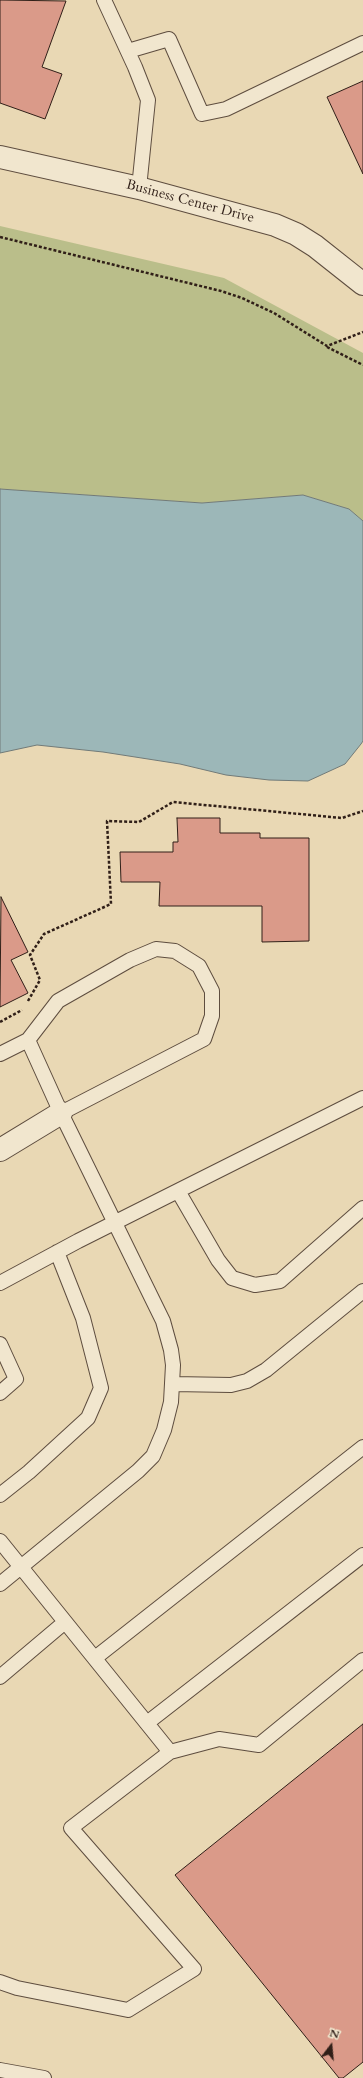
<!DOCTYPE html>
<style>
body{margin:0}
#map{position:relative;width:363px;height:2078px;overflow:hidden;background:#e9d8b4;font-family:Cardo,serif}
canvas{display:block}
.north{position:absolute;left:311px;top:2026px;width:40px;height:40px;-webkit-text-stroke:3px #f1e6ce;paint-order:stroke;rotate:16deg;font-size:11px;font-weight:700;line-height:16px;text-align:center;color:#301f18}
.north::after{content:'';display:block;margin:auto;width:14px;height:18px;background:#301f18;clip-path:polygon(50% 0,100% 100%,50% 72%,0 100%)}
</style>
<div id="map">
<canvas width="363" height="2078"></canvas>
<div class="north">N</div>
</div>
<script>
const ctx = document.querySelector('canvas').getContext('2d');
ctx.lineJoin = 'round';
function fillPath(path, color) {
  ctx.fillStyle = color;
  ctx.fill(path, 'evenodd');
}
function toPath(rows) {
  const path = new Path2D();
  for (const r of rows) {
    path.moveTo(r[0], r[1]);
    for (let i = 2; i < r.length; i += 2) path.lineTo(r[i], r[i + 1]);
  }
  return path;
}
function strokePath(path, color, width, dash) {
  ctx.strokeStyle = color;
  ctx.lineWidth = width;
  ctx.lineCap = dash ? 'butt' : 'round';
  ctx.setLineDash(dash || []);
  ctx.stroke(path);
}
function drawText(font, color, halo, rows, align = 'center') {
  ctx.font = font + ' Cardo,serif';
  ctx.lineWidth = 3;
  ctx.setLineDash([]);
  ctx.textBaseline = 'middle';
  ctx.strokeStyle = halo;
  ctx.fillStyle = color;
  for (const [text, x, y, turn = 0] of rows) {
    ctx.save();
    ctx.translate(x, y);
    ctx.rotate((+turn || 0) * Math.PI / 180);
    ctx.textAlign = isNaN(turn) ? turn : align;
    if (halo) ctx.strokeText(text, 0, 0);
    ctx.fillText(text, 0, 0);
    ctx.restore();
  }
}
const green = toPath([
 [0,226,224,278,363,353,363,521,349,509,303,495,202,503,0,489]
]);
const water = toPath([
 [0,489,202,503,303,495,349,509,363,521,363,741,361,744,345,764,308,781,269,780,226,775,180,764,103,752,37,745,0,753,0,489]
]);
const building = toPath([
 [0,0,66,1,42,67,62,74,45,119,0,103,0,0],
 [363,81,363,174,327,97,363,81],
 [177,818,220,818,220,833,260,833,260,838,309,838,309,941,262,942,262,906,159,906,160,882,121,882,120,852,173,852,173,842,178,842,177,818],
 [1,897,28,952,11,960,28,993,0,1007,1,897],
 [363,1724,363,2062,343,2078,339,2078,175,1875,363,1724]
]);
const path = toPath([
 [0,237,221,291,242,298,274,313,327,346,363,332],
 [327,347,363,365],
 [28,1001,40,980,30,955,44,934,111,904,107,821,139,822,173,802,342,818,363,811],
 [0,1022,22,1010]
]);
const service = toPath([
 [104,0,135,67,148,100,139,188],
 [128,51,169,39,202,114,226,109,363,43],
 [0,1054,28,1040,58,1001,130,960,156,949,175,951,199,966,212,991,212,1016,204,1039,61,1113,28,1040],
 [178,1191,218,1260,232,1278,255,1285,280,1281,363,1208],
 [0,1283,78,1241,363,1098],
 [0,1344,16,1379,0,1393],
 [173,1384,231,1385,247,1381,266,1370,363,1291],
 [0,1495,29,1472,88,1418,101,1388,83,1318,57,1252],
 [0,1541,170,1752],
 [0,1584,138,1471,153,1456,164,1430,171,1402,173,1365,171,1350,163,1321,61,1113],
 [95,1658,363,1447],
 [0,1677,65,1622],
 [147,1723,363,1555],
 [0,1982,17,1988,128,2010,194,1969,71,1828,170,1752,219,1739,259,1745,363,1660],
 [0,2070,44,2078]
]);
const minor = toPath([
 [0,157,139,188,275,225,296,234,315,246,363,284],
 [0,1150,61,1113]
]);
const streetNames = [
 ["Business Center Drive",190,202,15]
];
fillPath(green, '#babe8a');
fillPath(water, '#9cb7b8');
strokePath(water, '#717a78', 1);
fillPath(building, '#da9a89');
strokePath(building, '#301f18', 1);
strokePath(service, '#5e4d3f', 16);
strokePath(minor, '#5e4d3f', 24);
strokePath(path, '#301f18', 2.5, [3, 2]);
strokePath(service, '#f1e6ce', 14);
strokePath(minor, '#f1e6ce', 22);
drawText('14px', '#301f18', '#f1e6ce', streetNames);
</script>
